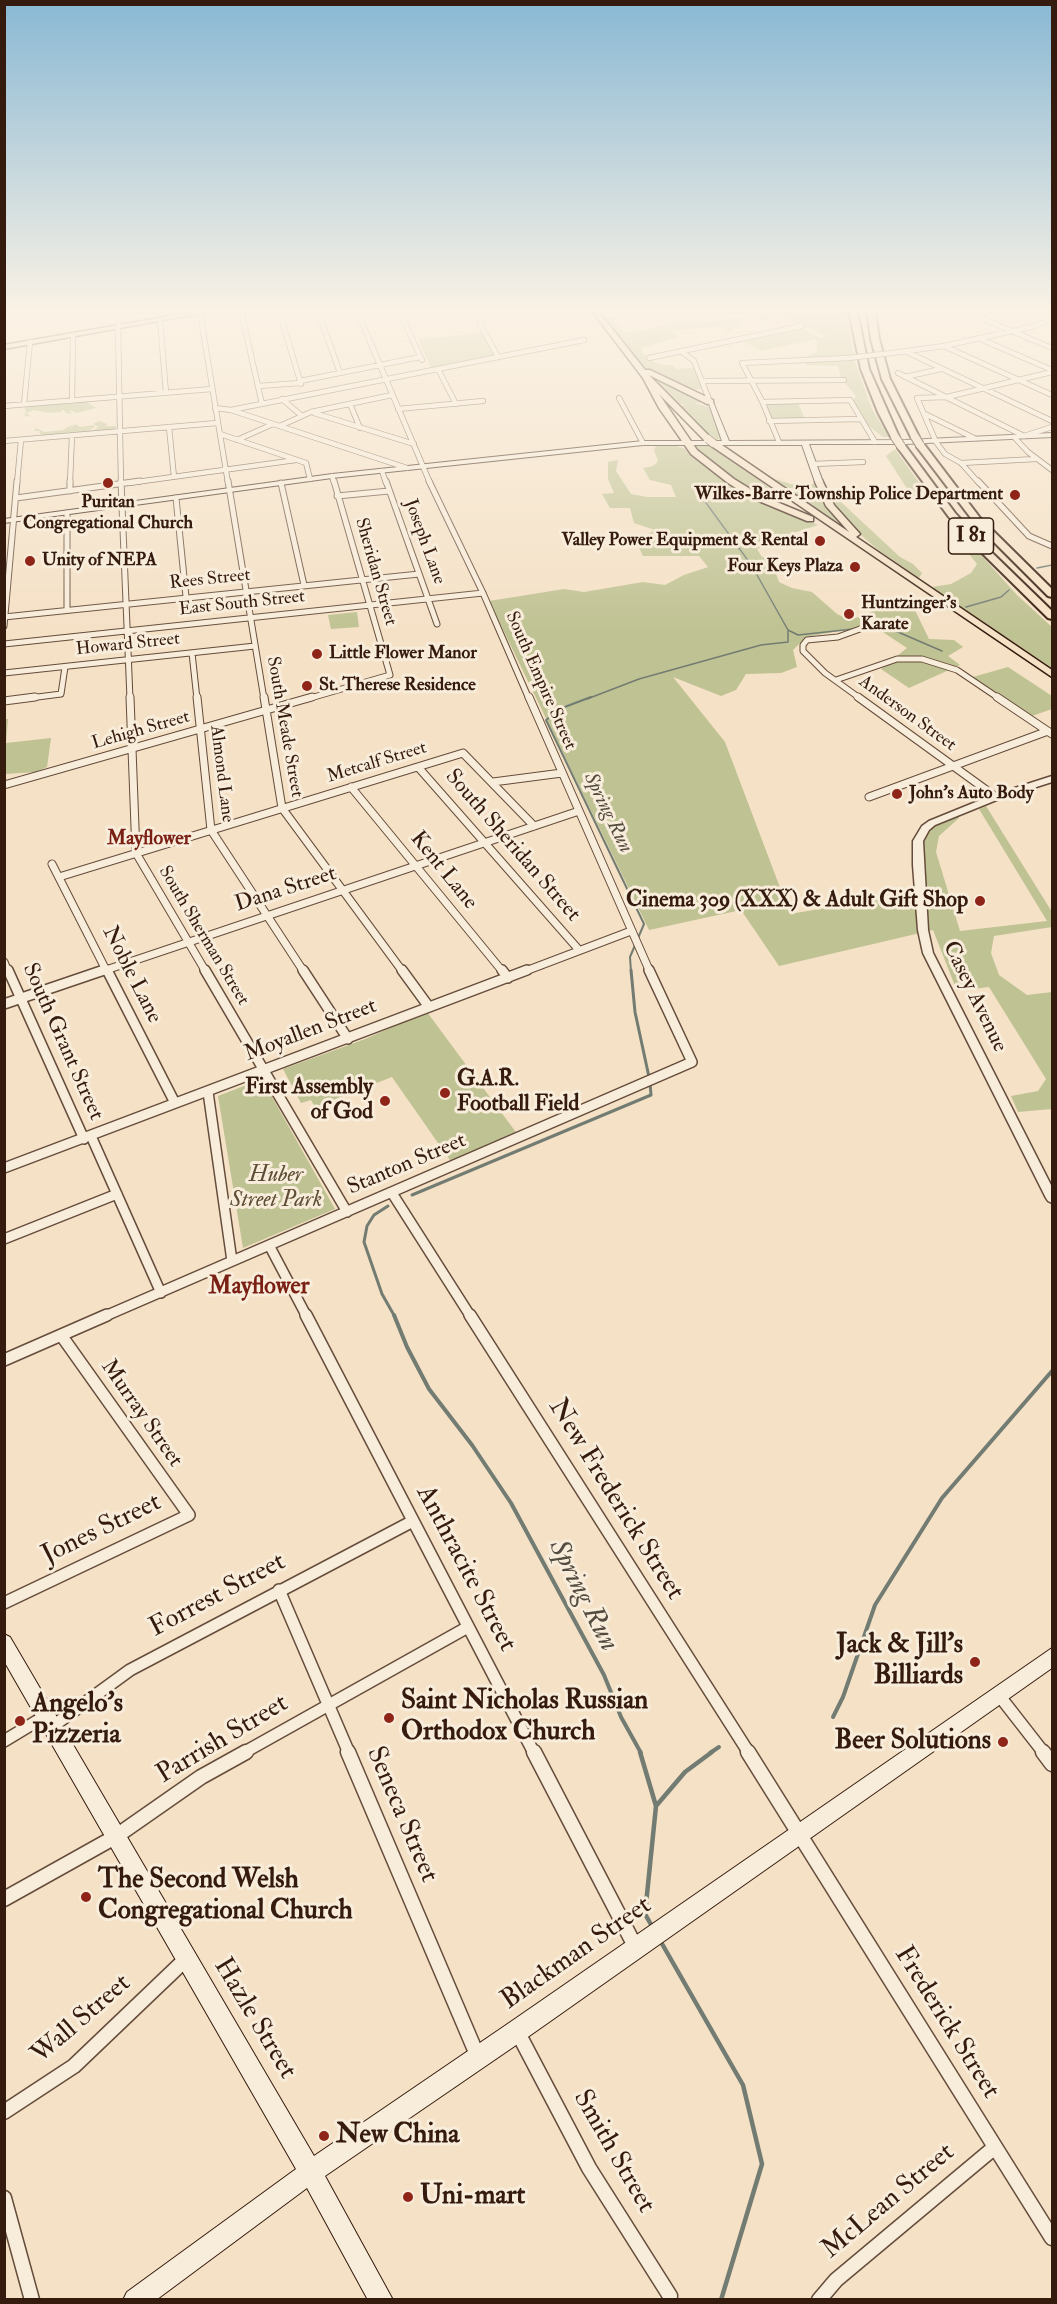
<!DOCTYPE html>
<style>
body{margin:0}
#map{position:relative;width:1057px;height:2304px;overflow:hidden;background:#f5e1c6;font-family:"IM FELL Double Pica",serif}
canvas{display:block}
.frame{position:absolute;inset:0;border:6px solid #351b0d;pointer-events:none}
</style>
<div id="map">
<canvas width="1057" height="2304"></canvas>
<div class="frame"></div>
</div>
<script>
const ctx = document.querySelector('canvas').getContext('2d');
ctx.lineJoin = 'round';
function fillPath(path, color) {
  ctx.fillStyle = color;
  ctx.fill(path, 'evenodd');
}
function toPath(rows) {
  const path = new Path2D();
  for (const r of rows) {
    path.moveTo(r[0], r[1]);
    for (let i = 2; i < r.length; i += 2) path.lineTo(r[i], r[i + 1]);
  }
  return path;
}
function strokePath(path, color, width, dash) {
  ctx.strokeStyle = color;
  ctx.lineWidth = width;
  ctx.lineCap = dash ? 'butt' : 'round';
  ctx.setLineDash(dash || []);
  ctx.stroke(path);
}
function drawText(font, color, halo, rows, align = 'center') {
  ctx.font = font + ' "IM FELL Double Pica",serif';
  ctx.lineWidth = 6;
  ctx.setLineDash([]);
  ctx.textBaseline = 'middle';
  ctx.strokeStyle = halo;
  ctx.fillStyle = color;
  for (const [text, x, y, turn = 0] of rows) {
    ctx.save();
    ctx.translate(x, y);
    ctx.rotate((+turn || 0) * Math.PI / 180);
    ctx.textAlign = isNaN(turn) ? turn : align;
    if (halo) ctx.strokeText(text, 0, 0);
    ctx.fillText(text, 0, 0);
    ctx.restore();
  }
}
const green = toPath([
 [638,311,646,311,624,315,614,321,622,331,633,332,686,321,696,323,744,318,763,311,846,311,855,362,872,409,889,437,883,437,865,423,852,402,856,396,841,378,838,366,806,365,804,357,817,352,817,339,761,351,743,341,801,328,821,338,826,336,775,314,764,316,771,320,764,322,755,318,741,321,730,331,717,326,672,331,680,337,640,348,647,359,663,365,673,365,675,369,695,368,703,388,695,390,683,389,644,368,633,356,608,321,607,319,612,317],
 [482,333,495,356,431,368,418,339],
 [645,372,668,385,705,402,675,405],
 [85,401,96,408,77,413,69,410,72,414,66,413,64,410,61,410,62,412,49,413,34,410,26,413,32,417,23,415,26,413,25,407,27,406],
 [694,403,709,407,721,439,715,440,680,408,682,405],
 [798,403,805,419,772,420,765,404],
 [99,421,108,424,105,426,116,426,116,429,44,436,39,433,40,431,34,431,36,428,44,432,63,430,73,424,70,429,75,424,80,427,93,425,95,427,89,430,94,430,98,427,93,424],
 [669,444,686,449,738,489,818,525,766,542,764,546,757,549,762,557,776,561,774,568,779,582,792,588,812,592,837,614,850,620,909,598,929,639,954,640,963,647,948,656,960,665,909,688,881,669,907,648,872,625,806,637,793,650,797,667,781,673,746,674,736,690,721,696,673,677,725,742,790,914,914,893,925,836,933,827,958,816,959,818,939,836,936,852,960,931,1047,921,979,809,986,806,1052,912,1052,927,994,936,991,953,999,975,1027,995,1052,992,1052,1109,1018,1112,1011,1096,1038,1091,1046,1079,989,987,957,991,933,930,779,966,741,910,649,930,489,601,564,589,584,592,643,582,665,585,684,575,708,567,699,556,643,556,636,541,655,530,634,523,630,508,610,508,602,494,614,493,608,479,608,462,618,460,616,471,631,494,647,497,676,497,671,485,650,480,643,468,653,466,658,461,654,450,656,446],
 [697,444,711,444,779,495,766,497,734,480,696,451,694,447],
 [895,449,931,499,916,499,908,490,886,456],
 [765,476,791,484,815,484,825,505,853,535],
 [826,488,900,557,913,564,922,573,919,578,877,549,862,536,831,502],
 [974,547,1017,595,1052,627,1052,668,932,587,951,584,971,573,977,564,964,548],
 [357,612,359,627,331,629,328,615],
 [1008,667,1052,696,1052,709,1032,716,973,677],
 [5,719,8,719,6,743,51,738,47,767,36,772,5,774],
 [427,1012,518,1135,452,1163,392,1077,315,1107,311,1100,301,1103,283,1069,365,1039],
 [262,1079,335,1209,243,1248,218,1096]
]);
const streamFar4 = toPath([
 [1037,568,1052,565],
 [966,607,1001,597,1009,590],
 [876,627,891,629,942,651],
 [788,630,798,635,872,627,902,619],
 [587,699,639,679,761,645,788,642,788,630,752,566,693,485]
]);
const streamFar3 = toPath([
 [591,697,562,708,546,720,644,924,630,957,631,972]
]);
const streamFar2 = toPath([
 [631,970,635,1012,649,1077],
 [412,1195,651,1095,650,1083],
 [388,1206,374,1215,367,1226,364,1242,382,1294,395,1317]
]);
const streamFar1 = toPath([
 [394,1315,407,1347,429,1389,472,1445,511,1503,604,1675,621,1717,641,1753],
 [833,1717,843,1697,875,1605,942,1498,1052,1371],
 [710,1753,719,1747]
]);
const stream = toPath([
 [640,1752,656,1806,645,1914,653,1928],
 [656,1806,685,1772,712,1752],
 [661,1942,743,2085,762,2164,721,2300]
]);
const minorFar5 = toPath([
 [121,311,118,327,121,483],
 [241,311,262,404],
 [279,311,301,384],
 [318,311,340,373],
 [357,311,430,483],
 [399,311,422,360],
 [479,311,480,324,498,357],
 [200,313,228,483],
 [981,318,1052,348],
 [160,320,166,393],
 [978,338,1052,370],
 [944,346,1052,395],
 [681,351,694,361,710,402],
 [905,351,1052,421],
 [892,353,944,346,1031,327,1045,322,1046,319],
 [649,358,802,326],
 [438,369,456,404],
 [898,373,1024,436,1052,427],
 [905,377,941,369],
 [300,381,420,357],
 [702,381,844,380],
 [258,386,300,383],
 [619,398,643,443],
 [282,399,302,416],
 [72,401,73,335],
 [763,402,850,400,875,442],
 [24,404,30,342],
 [350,404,360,428],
 [4,406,212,389],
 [215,408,231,410,407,468],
 [398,409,483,401],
 [231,410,584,340],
 [314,413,414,444],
 [925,414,974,438],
 [769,421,860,419],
 [280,426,311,412,392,395],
 [169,427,174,477],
 [220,434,306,463,310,479],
 [1014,437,1028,452,1052,470],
 [237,440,273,424],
 [4,441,217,423],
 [779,442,762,401,742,363,848,358],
 [961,463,1036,459],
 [813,464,863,462],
 [382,471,386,483],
 [332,476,334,483],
 [17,483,21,440],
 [70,483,72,435],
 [129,483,296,460],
 [979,483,961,463,945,454,936,442,917,398,947,397,1052,372]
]);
const minorFar4 = toPath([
 [121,481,130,699],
 [228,481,264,699],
 [386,481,437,624],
 [429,481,483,593,529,699],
 [978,481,1029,536,1052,546],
 [281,483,304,585],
 [70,491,70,481],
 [337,496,389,491],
 [16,498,140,481],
 [176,498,186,597],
 [67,513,67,610],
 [4,617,419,574],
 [4,626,17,481],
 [860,629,838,637,807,640,803,645,803,651,825,673,861,699],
 [4,644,483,593],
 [192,653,197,699],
 [4,673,255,646],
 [836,680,897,659,922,659,957,670,1000,699],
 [22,699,61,694,65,667],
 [307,699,390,675,334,481]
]);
const minorFar3 = toPath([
 [130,697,136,853,206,972],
 [197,697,211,830,304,972],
 [264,697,282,808,403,972],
 [529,697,650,972],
 [858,697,996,797],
 [997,697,1052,734],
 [4,701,35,697],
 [418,767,579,950],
 [493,782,562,773],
 [4,785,312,697],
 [351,787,503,972],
 [869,797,1048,731],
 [52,864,107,972],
 [59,877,463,753,534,826],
 [4,962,8,972],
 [100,972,579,811],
 [523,972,631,931]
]);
const minorFar2 = toPath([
 [8,970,84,1139],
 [107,970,175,1103],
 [205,970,347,1212],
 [303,970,348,1039],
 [402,970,429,1007],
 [502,970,508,978],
 [4,1004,104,970],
 [208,1092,232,1261],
 [91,1136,161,1293],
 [4,1168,527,970],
 [392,1193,471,1317],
 [4,1239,117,1194],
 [269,1245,307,1317],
 [103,1317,692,1062,649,970]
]);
const minorFar1 = toPath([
 [306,1315,534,1753],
 [470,1315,749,1753],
 [4,1360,107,1315],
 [279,1590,349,1753],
 [4,1603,189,1515,61,1335],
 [998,1694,1044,1753],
 [53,1726,130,1670,413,1521],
 [4,1741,47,1715],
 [243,1753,468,1627]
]);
const minor = toPath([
 [348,1752,478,2057],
 [534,1752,636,1948],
 [748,1752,1052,2238],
 [1043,1752,1052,1764],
 [4,1899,115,1837,201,1777,246,1752],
 [517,2031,589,2168,670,2296],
 [4,2112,74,2066,186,1959],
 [4,2198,32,2300],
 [819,2300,836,2280,995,2147]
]);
const tertiary = toPath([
 [1052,776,1052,782,999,799,935,825,929,830,923,841,928,930,933,953,1052,1187,1052,1203,1048,1201,1046,1198,923,953,918,930,913,865,913,841,922,826,929,821,993,795,1052,776]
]);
const secondary = toPath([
 [708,401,713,402,729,441,906,440,1052,433,1052,437,906,444,809,444,823,482,819,484,815,482,802,445,643,445,332,478,4,523,4,519,332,474,643,441,722,441,708,401],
 [4,1634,10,1637,314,2156,509,2023,1052,1648,1052,1668,525,2039,325,2176,393,2300,368,2300,307,2188,156,2300,123,2300,127,2292,296,2169,4,1661,4,1634]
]);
const primary = toPath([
 [199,311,214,311,4,349,4,345,199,311],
 [592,311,598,311,645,370,650,370,713,400,713,404,707,404,649,375,712,439,705,441,659,394,697,450,734,479,760,495,813,517,813,521,807,521,754,499,728,483,691,454,659,408,643,378,592,311],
 [710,441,716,441,849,532,826,506,815,482,822,480,834,505,860,534,856,537,1052,670,1052,677,710,445,710,441]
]);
const motorway = toPath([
 [849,311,857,311,869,369,899,437,898,439,891,437,878,412,861,369,849,311],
 [867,311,875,311,879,339,890,379,919,437,918,439,911,437,882,379,871,339,867,311],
 [917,443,923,443,980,518,1052,589,1052,597,1048,596,974,522,917,447,917,443],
 [898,444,904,444,955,513,986,547,1052,611,1052,619,1048,618,980,551,949,517,898,448,898,444]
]);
const minorBridge = toPath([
 [848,358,892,353]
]);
const primaryBridge = toPath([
 [708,439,713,443]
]);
const motorwayBridge = toPath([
 [895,437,901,446],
 [915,437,920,445]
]);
const markers = [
 [108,483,6,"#8f2418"],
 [1015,495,6,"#8f2418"],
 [820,541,6,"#8f2418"],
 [30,561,6,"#8f2418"],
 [855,567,6,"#8f2418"],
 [849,614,6,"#8f2418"],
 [317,654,6,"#8f2418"],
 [307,686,6,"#8f2418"],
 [897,794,6,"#8f2418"],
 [980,901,6,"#8f2418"],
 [445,1093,6,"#8f2418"],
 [385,1101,6,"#8f2418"],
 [975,1662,6,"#8f2418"],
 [389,1718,6,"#8f2418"],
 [20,1721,6,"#8f2418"],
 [1003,1742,6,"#8f2418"],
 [86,1897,6,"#8f2418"],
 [324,2136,6,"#8f2418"],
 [408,2197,6,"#8f2418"]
];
const farPoinames = [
 ["Wilkes-Barre Township Police Department",1003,495,"right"],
 ["Puritan",108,503,"center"],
 ["Congregational Church",108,524,"center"],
 ["Valley Power Equipment & Rental",808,541,"right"],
 ["Unity of NEPA",42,561],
 ["Four Keys Plaza",843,567,"right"],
 ["Huntzinger's",861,604],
 ["Karate",861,625],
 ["Little Flower Manor",329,654],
 ["St. Therese Residence",319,686],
 ["John's Auto Body",909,794]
];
const farStreetnames = [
 ["Joseph Lane",424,542,70],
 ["Sheridan Street",375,572,74],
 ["Rees Street",210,580,-6],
 ["East South Street",242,604,-6],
 ["Howard Street",128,645,-6],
 ["South Empire Street",540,681,66],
 ["Anderson Street",907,714,36],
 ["South Meade Street",284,727,80],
 ["Lehigh Street",141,731,-16],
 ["Metcalf Street",377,763,-17],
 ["Almond Lane",221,774,83],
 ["South Sherman Street",203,936,59]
];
const farWaternames = [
 ["Spring Run",607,813,64]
];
const farNeighbourhoodnames = [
 ["Mayflower",149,840]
];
const shields = [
 [971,536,45]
];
const shieldNames = [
 ["I 81",971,536]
];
const streetNames = [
 ["South Sheridan Street",512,846,49],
 ["Kent Lane",443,871,51],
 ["Dana Street",286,890,-18],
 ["Noble Lane",131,975,63],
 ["Casey Avenue",974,997,64],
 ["Moyallen Street",311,1031,-21],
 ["South Grant Street",62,1042,66],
 ["Stanton Street",407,1165,-23],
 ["Murray Street",141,1414,55]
];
const poiNames = [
 ["Cinema 309 (XXX) & Adult Gift Shop",968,901],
 ["G.A.R.",457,1080,"left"],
 ["Football Field",457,1105,"left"],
 ["First Assembly",373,1088],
 ["of God",373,1113]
];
const parkNames = [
 ["Huber",276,1176],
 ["Street Park",276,1201]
];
const neighbourhoodNames = [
 ["Mayflower",259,1288]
];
const nearStreetnames = [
 ["New Frederick Street",615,1500,58],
 ["Jones Street",102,1530,-26],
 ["Anthracite Street",465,1569,62],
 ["Forrest Street",218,1596,-28],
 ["Parrish Street",223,1740,-31],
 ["Seneca Street",401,1815,67],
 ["Blackman Street",577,1954,-35],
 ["Hazle Street",254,2019,59],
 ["Wall Street",82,2020,-41],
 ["Frederick Street",946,2023,58],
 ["Smith Street",613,2152,60],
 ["McLean Street",889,2202,-40]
];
const nearPoinames = [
 ["Jack & Jill's",963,1646,"right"],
 ["Billiards",963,1677,"right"],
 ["Saint Nicholas Russian",401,1702],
 ["Orthodox Church",401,1733],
 ["Angelo's",32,1705],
 ["Pizzeria",32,1736],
 ["Beer Solutions",991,1742,"right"],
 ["The Second Welsh",98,1881],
 ["Congregational Church",98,1912],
 ["New China",336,2136],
 ["Uni-mart",420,2197]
];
const nearWaternames = [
 ["Spring Run",582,1596,63]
];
fillPath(green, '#bfc292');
strokePath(streamFar4, '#737c72', 1.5);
strokePath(streamFar3, '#737c72', 2);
strokePath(streamFar2, '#737c72', 3);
strokePath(streamFar1, '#737c72', 4);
strokePath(stream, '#737c72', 4.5);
strokePath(minorFar5, '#654c3b', 6);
strokePath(minorFar4, '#654c3b', 7);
strokePath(minorFar3, '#654c3b', 9);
strokePath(minorFar2, '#654c3b', 12);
strokePath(minorFar1, '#654c3b', 14);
strokePath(minor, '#654c3b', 17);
strokePath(tertiary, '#654c3b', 3);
strokePath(secondary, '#351b0d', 2);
strokePath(primary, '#351b0d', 3);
strokePath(motorway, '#351b0d', 4);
strokePath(minorFar5, '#f8ecda', 4.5);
strokePath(minorFar4, '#f8ecda', 5);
strokePath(minorFar3, '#f8ecda', 7);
strokePath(minorFar2, '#f8ecda', 9);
strokePath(minorFar1, '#f8ecda', 11);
strokePath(minor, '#f8ecda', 14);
fillPath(tertiary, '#f8ecda');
fillPath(secondary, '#f8ecda');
fillPath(primary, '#f5e1c6');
fillPath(motorway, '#f5e1c6');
strokePath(minorBridge, '#654c3b', 6, []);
strokePath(primaryBridge, '#351b0d', 9, []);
strokePath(motorwayBridge, '#351b0d', 10, []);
strokePath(minorBridge, '#f8ecda', 4.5);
strokePath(primaryBridge, '#f5e1c6', 8);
strokePath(motorwayBridge, '#f5e1c6', 8);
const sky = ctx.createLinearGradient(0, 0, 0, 634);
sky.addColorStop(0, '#89b8d4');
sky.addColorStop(0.49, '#faf2e5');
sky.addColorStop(1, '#faf2e500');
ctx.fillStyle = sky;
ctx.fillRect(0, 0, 1057, 634);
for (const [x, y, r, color] of markers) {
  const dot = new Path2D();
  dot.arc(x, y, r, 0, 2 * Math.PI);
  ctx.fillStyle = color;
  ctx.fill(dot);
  strokePath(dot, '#f8ecda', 2);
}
drawText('bold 18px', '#351b0d', '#f8ecda', farPoinames, 'left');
drawText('18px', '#351b0d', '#f8ecda', farStreetnames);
drawText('italic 20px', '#544c40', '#f8ecda', farWaternames);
drawText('bold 20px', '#7a1f14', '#f8ecda', farNeighbourhoodnames);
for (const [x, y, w] of shields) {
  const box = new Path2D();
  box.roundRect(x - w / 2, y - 18, w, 36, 4.5);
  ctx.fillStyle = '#f8ecda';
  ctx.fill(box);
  strokePath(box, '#351b0d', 1.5);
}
drawText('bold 21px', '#351b0d', null, shieldNames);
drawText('22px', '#351b0d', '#f8ecda', streetNames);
drawText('bold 22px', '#351b0d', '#f8ecda', poiNames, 'right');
drawText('italic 22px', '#5e4d35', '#f8ecda', parkNames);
drawText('bold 24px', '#7a1f14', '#f8ecda', neighbourhoodNames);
drawText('27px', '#351b0d', '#f8ecda', nearStreetnames);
drawText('bold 27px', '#351b0d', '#f8ecda', nearPoinames, 'left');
drawText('italic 28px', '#544c40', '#f8ecda', nearWaternames);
</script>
